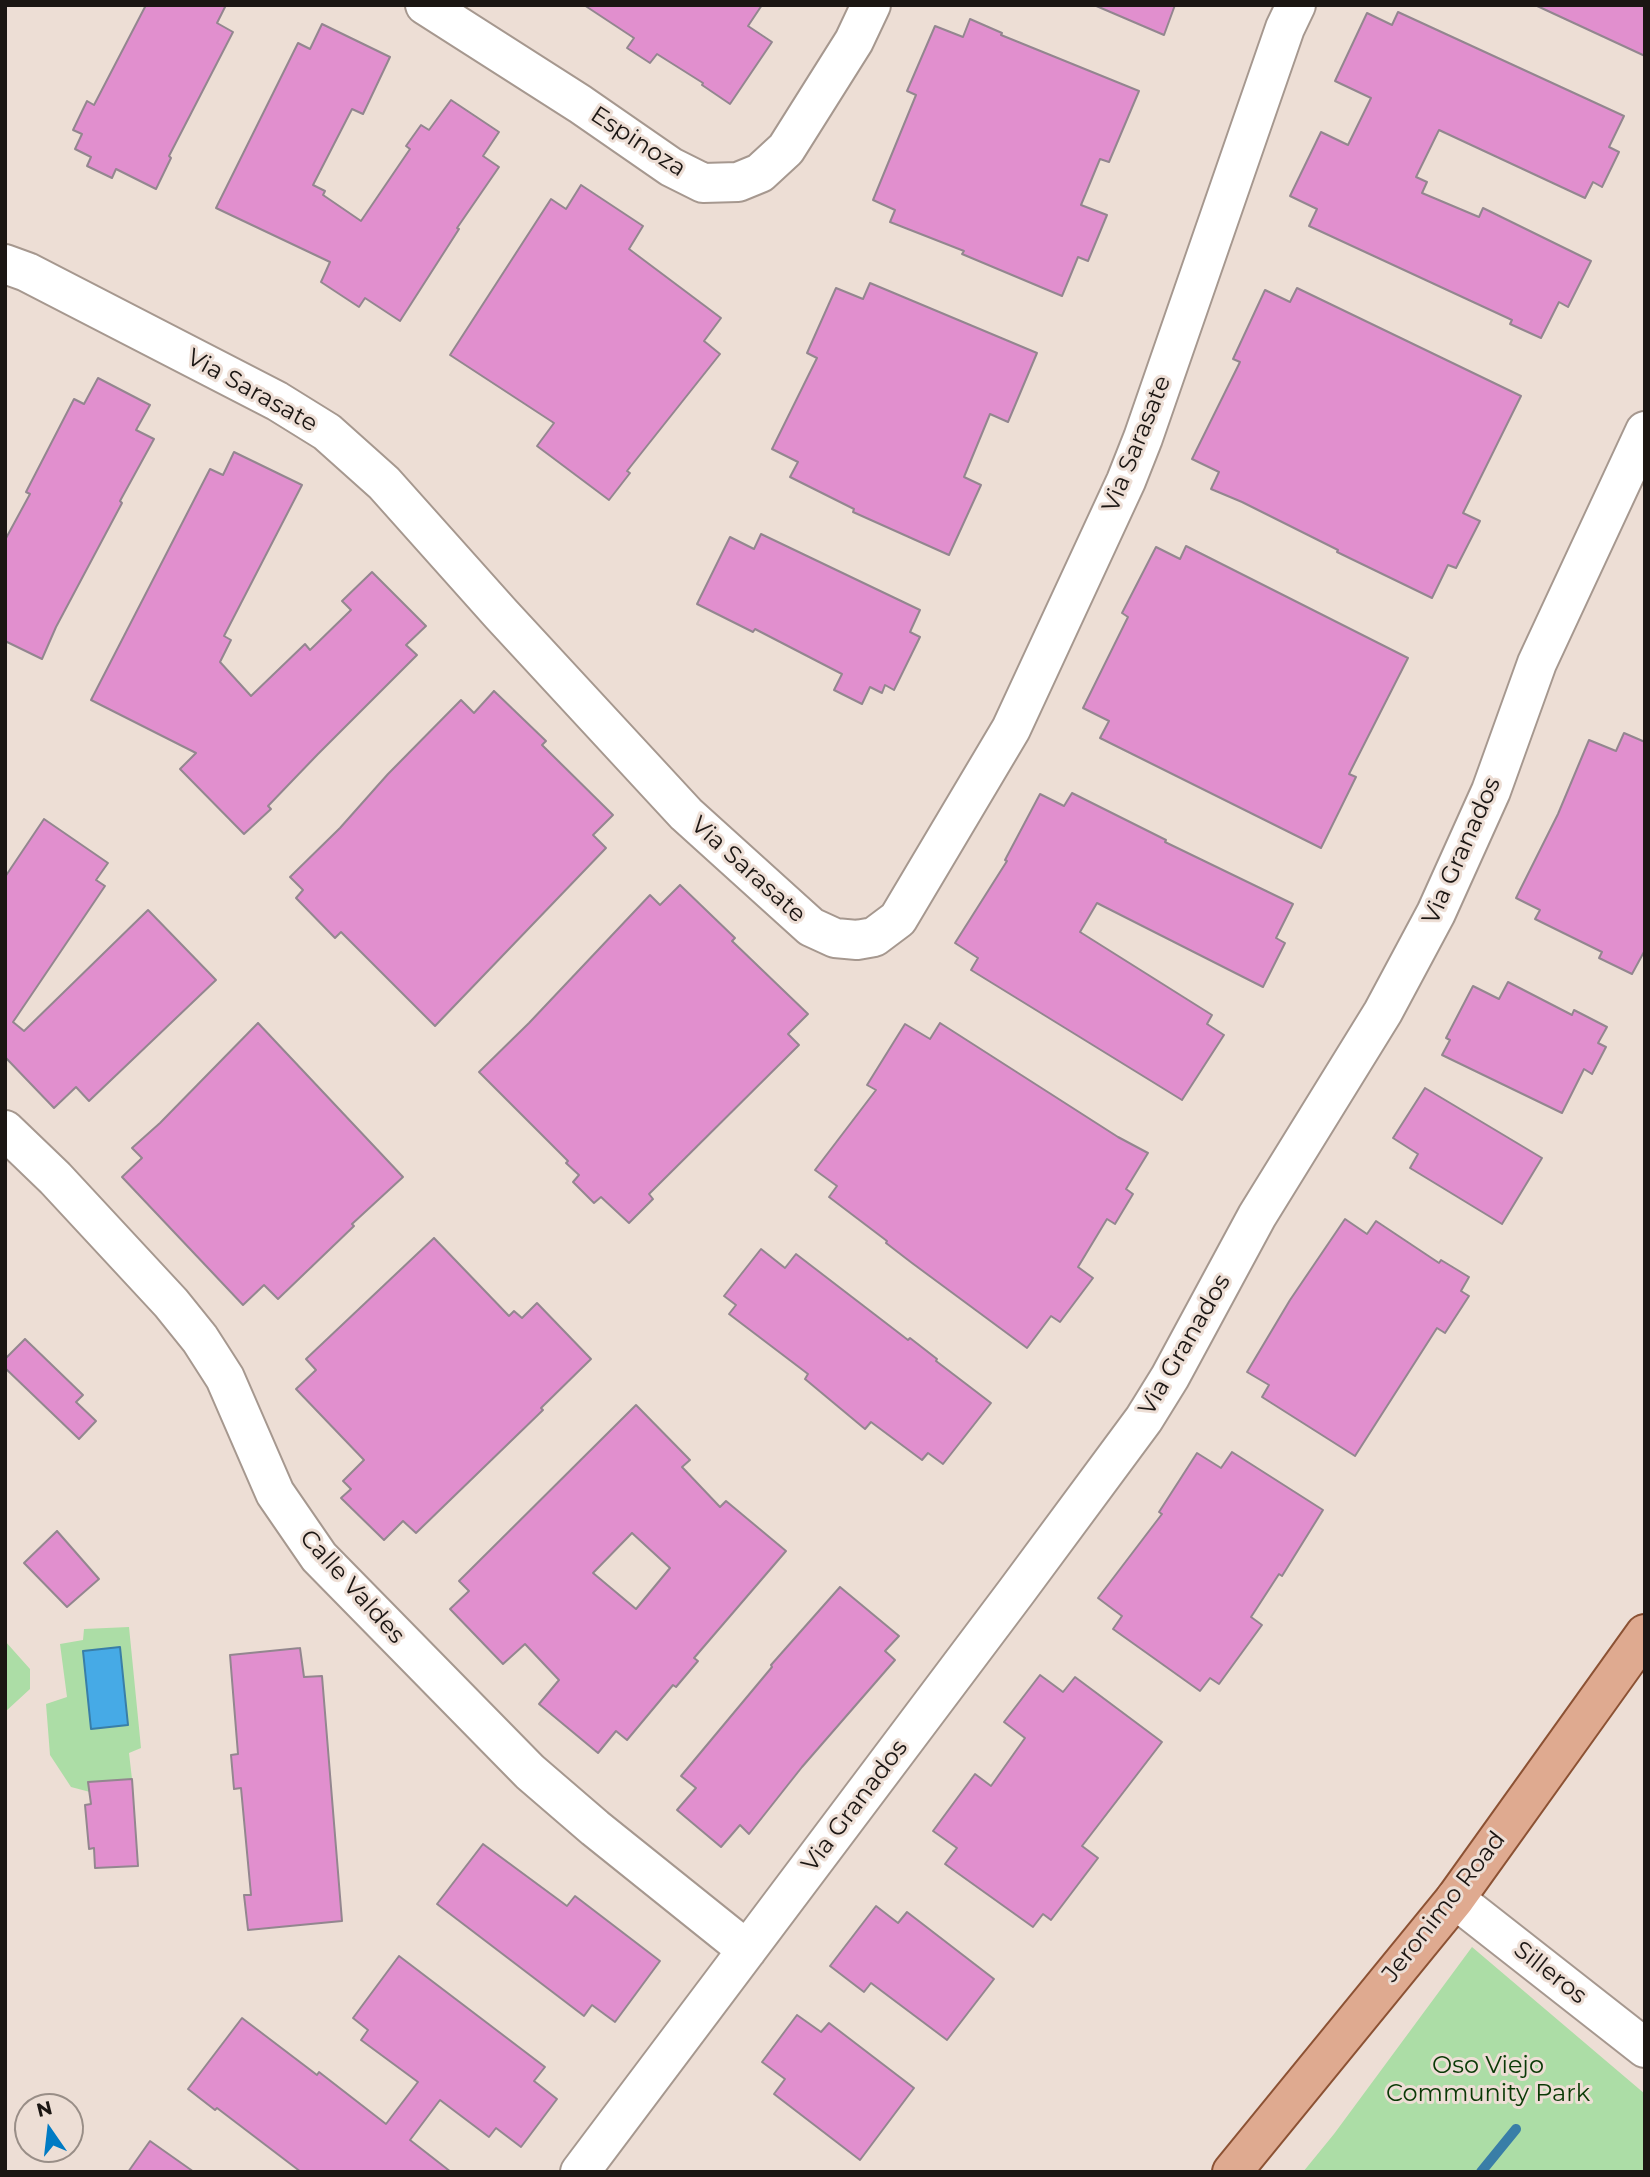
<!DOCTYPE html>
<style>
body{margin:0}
#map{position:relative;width:1650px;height:2177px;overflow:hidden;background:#edded5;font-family:Montserrat,sans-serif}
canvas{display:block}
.frame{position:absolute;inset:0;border:7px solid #1b1613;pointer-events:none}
.north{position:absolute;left:14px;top:2093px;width:70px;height:70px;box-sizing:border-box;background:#edded5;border:2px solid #998e87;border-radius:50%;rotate:346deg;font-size:19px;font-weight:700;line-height:28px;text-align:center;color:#1b1613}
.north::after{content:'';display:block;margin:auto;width:24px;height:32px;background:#007bc4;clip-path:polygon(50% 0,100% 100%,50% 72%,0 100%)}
</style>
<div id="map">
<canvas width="1650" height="2177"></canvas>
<div class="frame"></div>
<div class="north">N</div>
</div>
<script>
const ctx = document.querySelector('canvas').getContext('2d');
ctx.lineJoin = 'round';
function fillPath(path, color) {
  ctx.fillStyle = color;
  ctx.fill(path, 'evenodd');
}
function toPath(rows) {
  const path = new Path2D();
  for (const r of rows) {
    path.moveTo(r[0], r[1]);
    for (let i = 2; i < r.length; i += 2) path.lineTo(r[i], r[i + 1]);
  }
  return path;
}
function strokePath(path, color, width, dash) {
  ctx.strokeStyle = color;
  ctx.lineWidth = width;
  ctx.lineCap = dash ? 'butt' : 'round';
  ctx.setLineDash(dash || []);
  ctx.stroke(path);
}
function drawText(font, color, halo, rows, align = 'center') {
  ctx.font = font + ' Montserrat,sans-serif';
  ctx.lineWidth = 6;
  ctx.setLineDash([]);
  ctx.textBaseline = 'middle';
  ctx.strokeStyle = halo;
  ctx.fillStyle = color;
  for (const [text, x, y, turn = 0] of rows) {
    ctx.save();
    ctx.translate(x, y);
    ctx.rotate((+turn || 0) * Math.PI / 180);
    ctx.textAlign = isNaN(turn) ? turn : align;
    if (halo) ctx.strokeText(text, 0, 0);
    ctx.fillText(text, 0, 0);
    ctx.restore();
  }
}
const green = toPath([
 [129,1627,141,1748,129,1753,132,1779,89,1782,90,1792,71,1787,50,1755,46,1704,67,1697,60,1644,83,1640,84,1629],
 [5,1641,30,1669,30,1689,5,1712],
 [1472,1947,1645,2094,1645,2172,1303,2172,1334,2134]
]);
const water = toPath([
 [120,1647,128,1725,91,1729,83,1651,120,1647]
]);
const stream = toPath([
 [1481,2172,1516,2129]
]);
const building = toPath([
 [146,5,226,5,217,23,233,32,169,156,171,158,156,189,116,169,112,178,87,166,91,157,75,149,82,134,73,130,87,101,94,105,146,5],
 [584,5,762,5,748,26,772,42,730,104,702,85,703,83,657,54,650,63,627,48,634,38,584,5],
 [1094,5,1175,5,1164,35,1094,5],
 [1535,5,1645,5,1645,56,1535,5],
 [1398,12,1624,116,1609,147,1619,152,1602,187,1593,182,1585,198,1439,130,1416,177,1427,182,1422,193,1479,217,1483,208,1591,261,1568,307,1559,302,1541,338,1510,324,1512,320,1309,226,1317,209,1290,196,1321,132,1348,145,1371,98,1335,81,1367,13,1392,25,1398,12],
 [970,19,1002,33,1001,35,1139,91,1109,162,1100,159,1081,205,1107,215,1088,261,1078,257,1062,296,962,254,964,251,890,222,895,210,873,200,916,95,907,91,935,26,963,37,970,19],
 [322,24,390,57,363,114,352,109,313,185,325,191,323,195,361,221,410,149,406,146,421,125,429,130,451,100,499,132,483,156,499,167,457,228,459,229,400,321,365,298,359,307,321,282,330,262,216,208,298,43,310,49,322,24],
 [581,185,643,226,629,249,721,318,704,341,720,354,627,471,630,473,609,500,537,446,554,423,450,355,551,199,566,209,581,185],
 [870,283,1037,353,1008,422,990,414,964,477,981,485,949,555,853,512,854,509,790,477,798,462,772,449,817,358,807,353,836,288,863,299,870,283],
 [1297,288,1521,396,1463,513,1480,521,1456,568,1448,565,1432,598,1337,552,1338,550,1242,502,1211,489,1219,472,1192,459,1240,362,1233,359,1265,290,1290,302,1297,288],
 [98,378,150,405,136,430,154,439,120,501,122,503,56,627,42,659,5,641,5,540,30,494,26,492,74,399,84,404,98,378],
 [234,452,302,485,224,636,231,640,220,662,251,696,305,644,310,650,351,610,342,601,372,572,426,626,406,645,417,655,318,754,268,806,271,809,244,834,180,769,196,753,91,700,210,469,223,475,234,452],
 [761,534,920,610,910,632,920,637,894,690,885,685,882,693,870,687,862,704,834,690,842,674,755,629,753,632,697,604,730,537,754,549,761,534],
 [1186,546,1408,658,1349,774,1356,777,1321,848,1100,738,1109,721,1083,708,1128,617,1122,613,1156,547,1180,559,1186,546],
 [494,691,546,741,542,745,613,815,593,835,606,848,435,1026,341,932,335,938,296,898,303,890,290,877,340,828,388,774,461,700,474,713,494,691],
 [1624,733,1645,742,1645,950,1632,974,1599,958,1602,952,1535,919,1540,910,1516,898,1558,814,1589,740,1616,751,1624,733],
 [1072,793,1166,840,1165,842,1293,904,1276,938,1285,943,1263,987,1097,903,1080,932,1212,1015,1207,1024,1224,1035,1182,1100,971,970,978,958,955,943,1007,861,1005,860,1040,794,1064,806,1072,793],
 [44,819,108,863,96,880,105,886,13,1022,24,1031,148,910,216,980,89,1101,76,1087,54,1108,5,1057,5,877,44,819],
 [680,885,735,938,732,941,808,1014,788,1034,799,1045,649,1194,653,1199,629,1223,601,1197,594,1203,573,1182,579,1175,566,1163,568,1161,479,1072,529,1023,650,895,660,905,680,885],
 [1508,982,1572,1015,1574,1010,1607,1027,1598,1043,1606,1047,1592,1074,1584,1069,1562,1113,1442,1055,1450,1040,1446,1038,1473,986,1499,999,1508,982],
 [258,1023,403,1177,352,1224,354,1226,278,1299,264,1285,243,1305,122,1177,142,1158,132,1148,160,1123,258,1023],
 [940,1023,1118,1137,1148,1153,1126,1189,1133,1194,1115,1224,1107,1219,1078,1267,1093,1278,1060,1322,1051,1316,1027,1348,912,1263,886,1243,887,1241,829,1197,837,1186,815,1170,876,1090,867,1085,905,1024,930,1039,940,1023],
 [1425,1088,1542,1158,1502,1224,1410,1168,1418,1154,1393,1138,1425,1088],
 [1345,1219,1367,1234,1376,1221,1439,1263,1441,1260,1469,1277,1461,1291,1469,1296,1445,1333,1437,1328,1355,1456,1262,1397,1269,1385,1247,1372,1290,1300,1345,1219],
 [434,1238,509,1316,514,1311,522,1318,537,1303,591,1359,541,1408,543,1410,416,1533,403,1521,384,1540,341,1498,351,1489,343,1481,364,1460,296,1389,316,1370,306,1359,434,1238],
 [761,1249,785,1268,796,1254,908,1340,910,1338,937,1359,936,1361,991,1403,943,1464,928,1453,922,1460,871,1422,865,1429,805,1379,808,1374,729,1314,736,1305,724,1296,761,1249],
 [25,1339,83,1395,76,1402,96,1421,79,1439,5,1368,5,1359,25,1339],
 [636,1405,690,1460,682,1467,720,1507,726,1501,786,1551,694,1658,698,1661,676,1687,673,1685,627,1740,616,1731,598,1753,539,1704,559,1680,525,1644,503,1664,450,1609,469,1591,459,1581,636,1405],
 [632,1533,670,1568,636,1609,593,1573,632,1533],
 [1232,1452,1323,1510,1282,1576,1279,1574,1251,1617,1262,1625,1219,1684,1210,1678,1200,1691,1113,1629,1122,1616,1098,1598,1162,1514,1159,1512,1197,1453,1221,1468,1232,1452],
 [57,1531,99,1579,67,1607,24,1563,57,1531],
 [840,1587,899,1636,885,1651,895,1660,802,1767,749,1834,740,1825,721,1847,677,1810,696,1788,681,1776,772,1667,771,1665,840,1587],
 [300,1648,304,1677,322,1676,342,1921,248,1930,244,1895,251,1895,241,1788,234,1789,231,1755,238,1754,230,1655,300,1648],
 [1040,1675,1063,1692,1075,1677,1162,1742,1082,1846,1098,1858,1051,1920,1043,1914,1033,1927,945,1864,957,1848,933,1831,975,1774,991,1786,1025,1738,1004,1722,1040,1675],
 [132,1779,138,1866,95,1868,94,1848,89,1849,85,1805,91,1804,88,1782,132,1779],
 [483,1844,567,1906,575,1896,660,1961,615,2022,592,2005,584,2016,437,1904,483,1844],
 [876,1906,898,1923,907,1912,994,1979,947,2040,871,1983,864,1992,830,1966,876,1906],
 [399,1956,545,2067,534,2081,557,2099,521,2147,496,2128,489,2137,440,2100,410,2140,451,2172,301,2172,217,2108,215,2110,188,2089,242,2018,317,2075,319,2072,386,2124,418,2082,361,2040,368,2030,353,2018,399,1956],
 [797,2015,821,2032,829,2023,914,2088,860,2160,774,2094,785,2079,762,2062,797,2015],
 [150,2141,194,2172,128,2172,150,2141]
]);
const minor = toPath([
 [425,5,580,104,671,167,703,183,738,182,760,173,786,149,854,41,871,5],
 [5,264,27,272,277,401,327,432,384,483,501,614,686,814,811,927,835,938,857,940,874,937,898,919,1011,729,1126,481,1143,438,1285,28,1296,5],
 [5,1130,55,1178,171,1303,200,1339,225,1378,275,1493,319,1557,530,1772,595,1828,747,1950],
 [1455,1899,1645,2048],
 [580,2172,1016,1592,1144,1419,1170,1377,1257,1216,1383,1012,1436,913,1491,791,1537,663,1645,431]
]);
const major = toPath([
 [1232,2172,1455,1899,1645,1634]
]);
const streetNames = [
 ["Espinoza",638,142,33],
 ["Via Sarasate",252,391,29],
 ["Via Sarasate",1137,444,-68],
 ["Via Granados",1462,851,-66],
 ["Via Sarasate",748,870,42],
 ["Via Granados",1185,1345,-60],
 ["Calle Valdes",352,1587,48],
 ["Via Granados",855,1806,-53],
 ["Jeronimo Road",1444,1907,-52],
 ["Silleros",1550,1973,38]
];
const parkNames = [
 ["Oso Viejo",1488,2066],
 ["Community Park",1488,2094]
];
fillPath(green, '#acdda6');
fillPath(water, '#46aae6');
strokePath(water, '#397ea7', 2);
strokePath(stream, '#397ea7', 10);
fillPath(building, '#e18fce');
strokePath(building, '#93868f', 2);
strokePath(minor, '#a6988f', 42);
strokePath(major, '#8c5234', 42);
strokePath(minor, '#fff', 38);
strokePath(major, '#dfaa90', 38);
drawText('24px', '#1b1613', '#edded5', streetNames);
drawText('24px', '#093905', '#edded5', parkNames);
</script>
